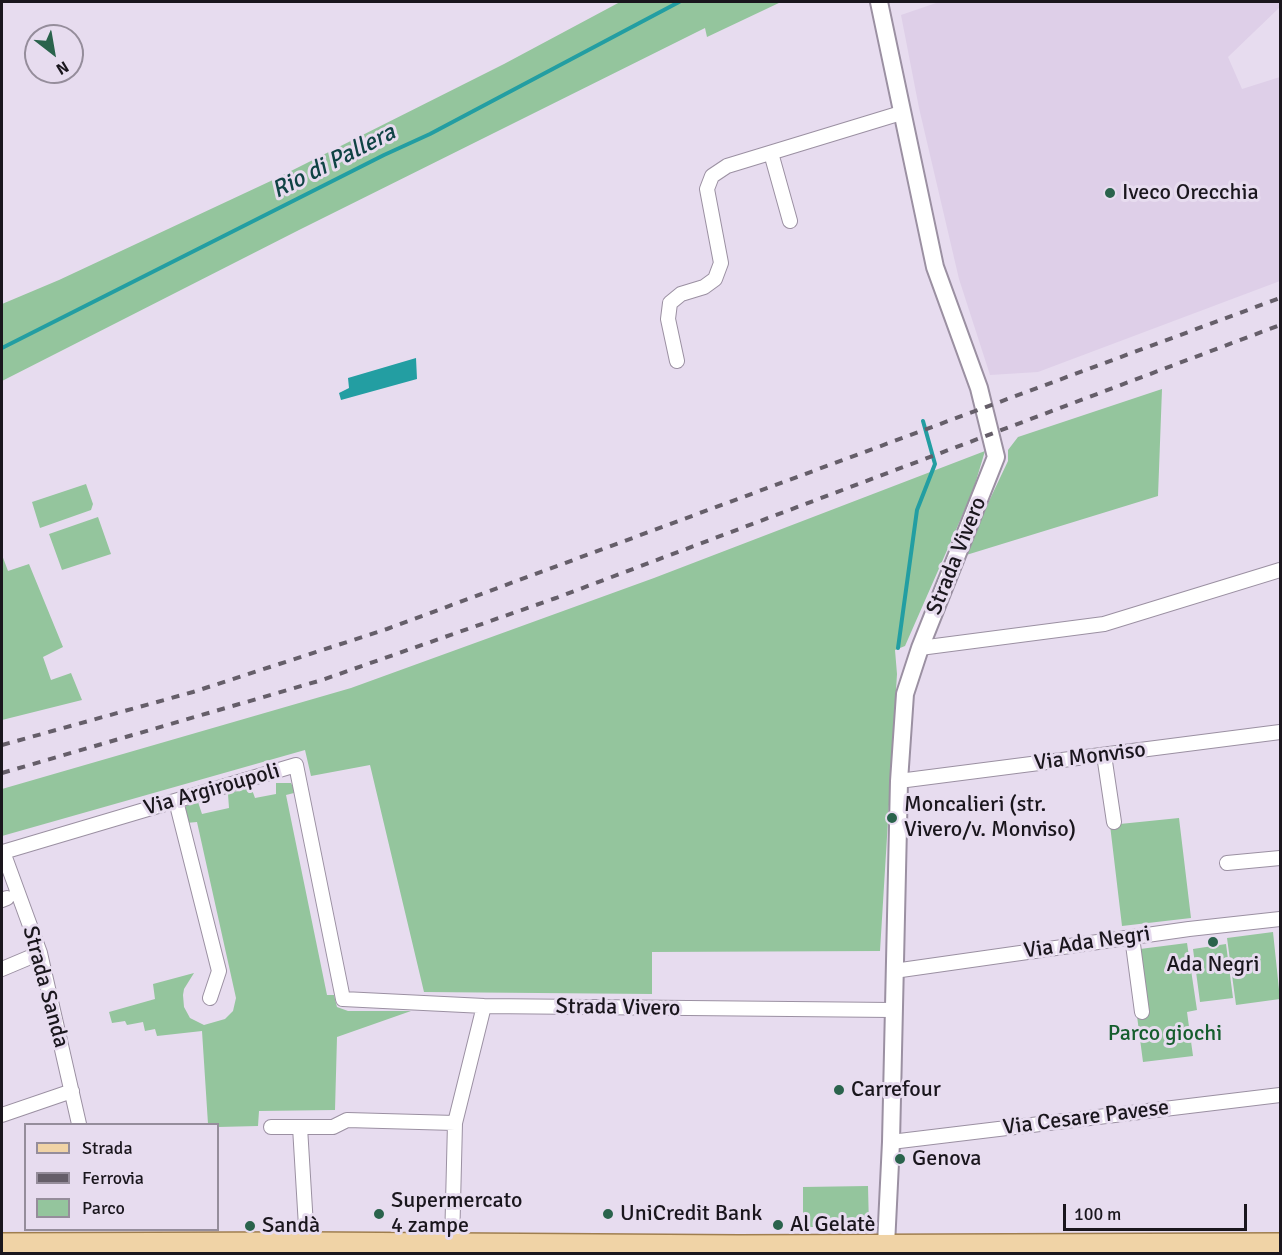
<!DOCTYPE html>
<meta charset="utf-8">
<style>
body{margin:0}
#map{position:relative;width:1282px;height:1255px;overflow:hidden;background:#e7dcef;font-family:Signika,sans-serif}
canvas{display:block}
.frame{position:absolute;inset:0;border:3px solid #1a161d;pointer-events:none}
.legend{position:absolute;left:24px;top:1123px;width:195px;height:108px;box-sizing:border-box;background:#e7dcef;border:2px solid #958d9b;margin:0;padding:8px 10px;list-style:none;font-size:18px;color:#1a161d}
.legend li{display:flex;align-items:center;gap:12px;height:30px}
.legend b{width:30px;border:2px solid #958d9b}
.north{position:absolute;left:24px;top:24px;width:60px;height:60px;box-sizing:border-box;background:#e7dcef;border:2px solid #958d9b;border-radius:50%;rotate:149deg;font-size:16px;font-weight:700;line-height:24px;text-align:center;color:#1a161d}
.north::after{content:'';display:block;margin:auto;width:21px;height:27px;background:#2a634c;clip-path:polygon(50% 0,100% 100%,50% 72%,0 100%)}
.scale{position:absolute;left:1063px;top:1204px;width:184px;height:27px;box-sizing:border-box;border:3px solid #1a161d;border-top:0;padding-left:8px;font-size:18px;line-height:21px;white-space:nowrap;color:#1a161d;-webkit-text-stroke:4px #e7dcef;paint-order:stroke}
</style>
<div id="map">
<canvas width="1282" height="1255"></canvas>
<div class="frame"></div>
<ul class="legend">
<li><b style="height:8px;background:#f0d3a6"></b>Strada</li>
<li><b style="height:8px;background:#655e69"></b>Ferrovia</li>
<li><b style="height:16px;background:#94c59d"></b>Parco</li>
</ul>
<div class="north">N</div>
<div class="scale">100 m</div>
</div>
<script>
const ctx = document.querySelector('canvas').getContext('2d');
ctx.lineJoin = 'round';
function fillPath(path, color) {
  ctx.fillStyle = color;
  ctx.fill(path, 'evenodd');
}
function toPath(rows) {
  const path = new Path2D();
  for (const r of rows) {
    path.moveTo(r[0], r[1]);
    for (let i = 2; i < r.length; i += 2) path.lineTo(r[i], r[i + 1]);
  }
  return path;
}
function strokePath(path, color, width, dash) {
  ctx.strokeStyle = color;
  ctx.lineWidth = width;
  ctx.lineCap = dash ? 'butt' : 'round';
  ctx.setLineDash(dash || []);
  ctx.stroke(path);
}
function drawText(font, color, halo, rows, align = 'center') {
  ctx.font = font + ' Signika,sans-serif';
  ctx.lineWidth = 6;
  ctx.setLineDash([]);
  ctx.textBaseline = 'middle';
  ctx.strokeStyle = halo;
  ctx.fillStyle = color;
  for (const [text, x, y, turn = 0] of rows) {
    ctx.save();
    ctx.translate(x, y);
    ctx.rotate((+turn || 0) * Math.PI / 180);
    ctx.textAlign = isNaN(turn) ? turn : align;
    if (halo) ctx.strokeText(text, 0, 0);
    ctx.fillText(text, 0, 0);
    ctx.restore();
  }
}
const built = toPath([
 [939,2,1280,2,1280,7,1228,57,1242,89,1280,77,1280,281,1038,372,990,375,959,279,919,108,901,15]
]);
const green = toPath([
 [620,2,781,2,707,37,705,28,299,230,2,381,2,304,59,280,275,179,504,64],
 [1162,389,1158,496,963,556,1008,461,1008,450,1018,437],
 [985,451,973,491,905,646,895,650,897,674,880,951,652,952,652,994,424,992,370,765,311,776,305,750,2,836,2,789,351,688,654,578],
 [86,484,93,504,91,510,40,528,32,502],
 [98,517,111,554,62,570,49,534],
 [2,555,8,571,29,564,63,647,43,657,51,680,71,673,82,700,2,720],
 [276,783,291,783,293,787,294,793,286,795,327,995,334,995,337,1007,348,1011,411,1011,337,1037,335,1110,259,1111,258,1126,218,1127,218,1124,208,1124,202,1031,157,1036,155,1029,145,1031,143,1022,127,1025,125,1021,112,1023,109,1012,155,999,153,984,194,973,184,989,183,995,184,1007,190,1018,204,1025,225,1019,233,1011,236,998,197,822,186,823,185,811,186,806,198,802,202,814,229,808,228,794,251,787,255,798,276,794],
 [1179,818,1191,918,1122,926,1110,825],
 [1273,932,1280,999,1236,1005,1227,938],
 [1187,943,1197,1010,1187,1012,1193,1056,1143,1062,1137,1016,1140,949],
 [1226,944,1233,998,1200,1002,1193,949],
 [868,1186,869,1227,803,1227,803,1187]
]);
const water = toPath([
 [416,358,417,379,341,400,339,393,349,388,348,378]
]);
const stream = toPath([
 [2,348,384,155,430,134,679,2],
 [898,648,917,510,935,464,923,421]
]);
const minor = toPath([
 [771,153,790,221],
 [677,361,668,319,670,303,681,294,704,287,715,279,721,263,707,189,712,176,727,166,901,113],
 [920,648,1104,624,1280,570],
 [1104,755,1114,822],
 [899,781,1280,732],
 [176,801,219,971,210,998],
 [1227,863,1280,858],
 [2,900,7,898],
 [1132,937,1142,1012],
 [2,969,40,953],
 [894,971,1189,929,1280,919],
 [2,1115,72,1091],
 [79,1124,40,953,3,852,296,765,343,999,484,1006,892,1010],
 [271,1127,333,1127,347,1120,455,1123],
 [300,1127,307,1243],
 [891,1142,1280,1095],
 [452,1244,455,1123,484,1006]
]);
const tertiary = toPath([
 [879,2,935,267,979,388,996,457,920,648,905,694,899,781,891,1142,886,1245]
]);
const primary = toPath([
 [2,1244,307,1243,739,1246,1280,1244]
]);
const rail = toPath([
 [2,745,193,692,387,629,1280,298],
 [2,773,322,680,556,598,1280,325]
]);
const markers = [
 [1110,193,6,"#2a634c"],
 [892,818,6,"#2a634c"],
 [1213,942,6,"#2a634c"],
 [839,1090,6,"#2a634c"],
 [900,1159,6,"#2a634c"],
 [379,1214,6,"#2a634c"],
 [608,1214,6,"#2a634c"],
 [778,1225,6,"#2a634c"],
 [250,1226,6,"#2a634c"]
];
const poiNames = [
 ["Iveco Orecchia",1122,193],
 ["Moncalieri (str.",904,805],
 ["Vivero/v. Monviso)",904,830],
 ["Ada Negri",1213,965,"center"],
 ["Carrefour",851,1090],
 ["Genova",912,1159],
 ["Supermercato",391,1201],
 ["4 zampe",391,1226],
 ["UniCredit Bank",620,1214],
 ["Al Gelatè",790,1225],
 ["Sandà",262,1226]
];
const streetNames = [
 ["Strada Vivero",957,556,-68],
 ["Via Monviso",1090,757,-7],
 ["Via Argiroupoli",212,790,-16],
 ["Via Ada Negri",1087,943,-8],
 ["Strada Sanda",45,987,75],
 ["Strada Vivero",618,1008,1],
 ["Via Cesare Pavese",1086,1118,-7]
];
const parkNames = [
 ["Parco giochi",1165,1034]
];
const waterNames = [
 ["Rio di Pallera",334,162,-27]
];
fillPath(built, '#decfe8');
fillPath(green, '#94c59d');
fillPath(water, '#239ea2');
strokePath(stream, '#239ea2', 4);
strokePath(minor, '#9b90a2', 16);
strokePath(tertiary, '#9b90a2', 20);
strokePath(primary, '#9f7e4f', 24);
strokePath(minor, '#fff', 14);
strokePath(tertiary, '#fff', 16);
strokePath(primary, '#f0d3a6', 21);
strokePath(rail, '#655e69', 4, [8, 8]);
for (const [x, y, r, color] of markers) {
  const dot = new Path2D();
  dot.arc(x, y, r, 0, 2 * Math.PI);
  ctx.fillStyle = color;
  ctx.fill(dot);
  strokePath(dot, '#e7dcef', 2);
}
drawText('22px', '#1a161d', '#e7dcef', poiNames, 'left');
drawText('22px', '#1a161d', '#e7dcef', streetNames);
drawText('22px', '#155d2d', '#e7dcef', parkNames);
drawText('italic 24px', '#0f4344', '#e7dcef', waterNames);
</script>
